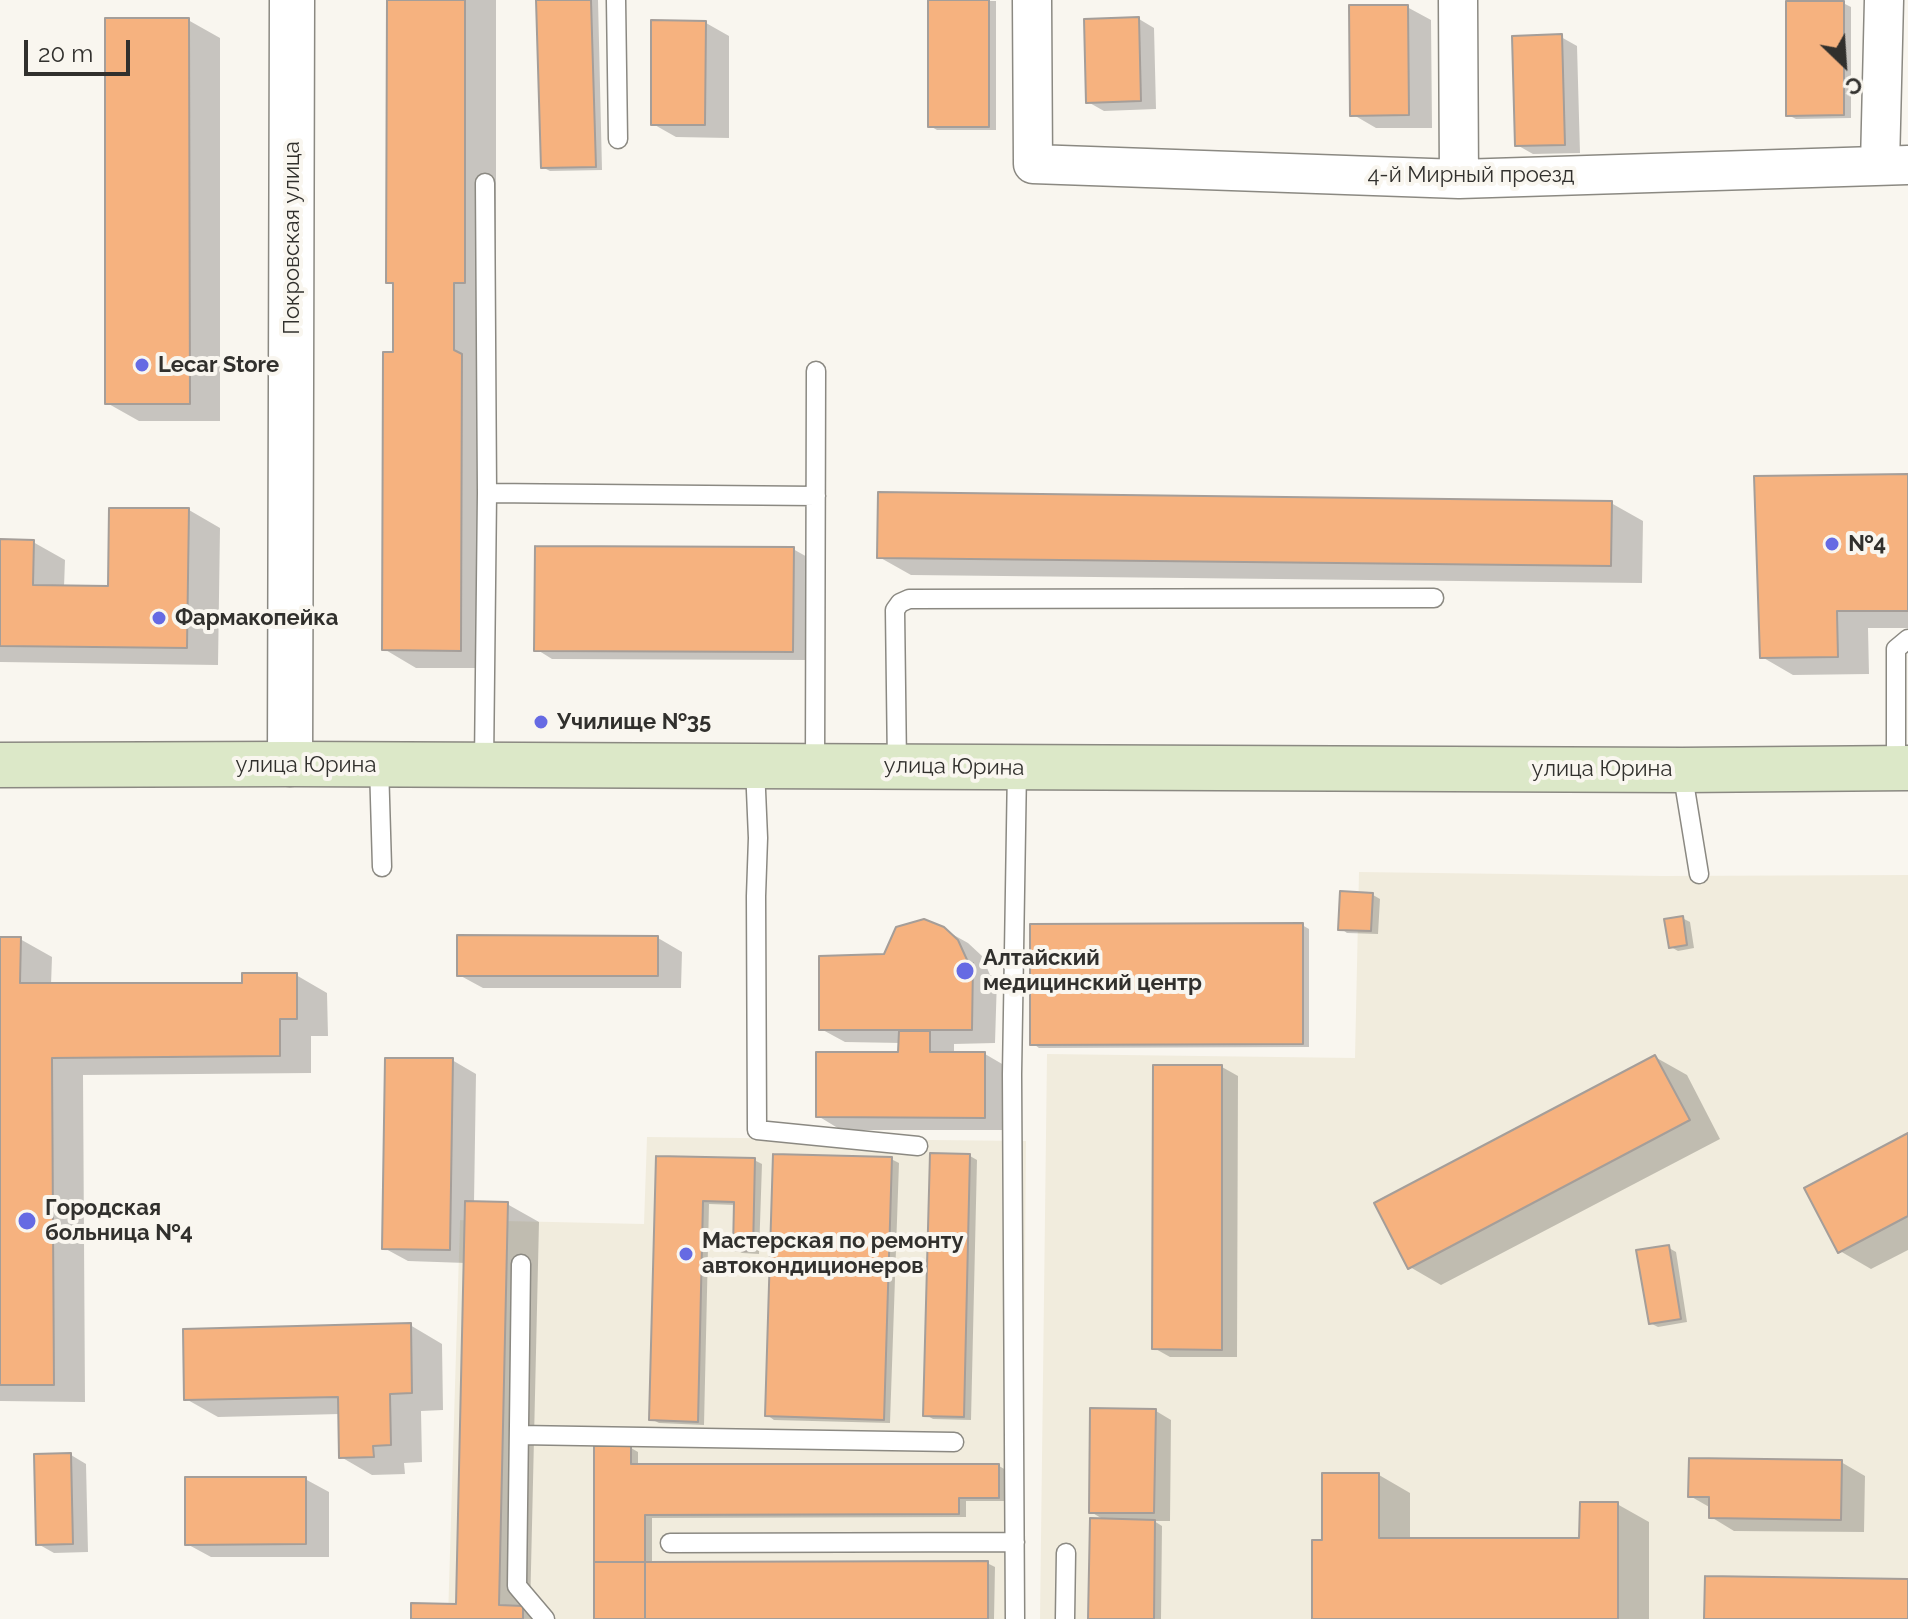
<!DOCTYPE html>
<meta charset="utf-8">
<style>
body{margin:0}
#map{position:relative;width:1908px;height:1619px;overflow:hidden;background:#f9f6ef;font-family:Raleway,sans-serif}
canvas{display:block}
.north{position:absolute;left:1804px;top:24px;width:80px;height:80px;-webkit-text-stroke:6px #f9f6ef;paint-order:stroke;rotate:155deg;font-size:22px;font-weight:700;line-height:32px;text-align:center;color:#31302d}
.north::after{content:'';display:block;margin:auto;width:28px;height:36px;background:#31302d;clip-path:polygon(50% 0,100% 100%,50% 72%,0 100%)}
.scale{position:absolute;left:24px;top:40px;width:106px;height:36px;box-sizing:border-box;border:4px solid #31302d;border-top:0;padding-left:10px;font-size:24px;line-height:28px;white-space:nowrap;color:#31302d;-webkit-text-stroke:6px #f9f6ef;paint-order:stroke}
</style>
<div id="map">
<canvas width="1908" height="1619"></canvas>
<div class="north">С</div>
<div class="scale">20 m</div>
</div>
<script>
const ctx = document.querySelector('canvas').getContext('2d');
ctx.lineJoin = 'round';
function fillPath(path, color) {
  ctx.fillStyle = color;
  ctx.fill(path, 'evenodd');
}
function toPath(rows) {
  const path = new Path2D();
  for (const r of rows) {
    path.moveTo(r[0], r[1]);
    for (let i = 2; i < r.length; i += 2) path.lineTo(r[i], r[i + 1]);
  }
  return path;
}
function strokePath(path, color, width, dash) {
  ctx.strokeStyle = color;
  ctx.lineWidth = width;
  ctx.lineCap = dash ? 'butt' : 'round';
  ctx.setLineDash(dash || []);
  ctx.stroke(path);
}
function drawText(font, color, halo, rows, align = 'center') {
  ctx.font = font + ' Raleway,sans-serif';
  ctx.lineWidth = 8;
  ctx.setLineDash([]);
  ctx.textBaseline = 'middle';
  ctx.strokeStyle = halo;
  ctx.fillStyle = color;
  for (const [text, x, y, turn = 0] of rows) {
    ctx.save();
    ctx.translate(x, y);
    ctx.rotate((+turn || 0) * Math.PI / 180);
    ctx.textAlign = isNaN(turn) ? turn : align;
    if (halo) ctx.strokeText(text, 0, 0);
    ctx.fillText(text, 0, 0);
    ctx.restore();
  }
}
const built = toPath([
 [1359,872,1663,876,1908,875,1908,1619,1040,1619,1047,1054,1355,1058],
 [647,1137,1026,1141,1022,1619,448,1619,460,1220,644,1224]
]);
const shadow = toPath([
 [389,0,496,0,496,300,485,300,492,668,416,668,384,649,395,354,395,286,388,282],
 [538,0,598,0,602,170,550,171,542,167],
 [930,0,996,1,996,130,937,130,930,126],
 [1843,3,1851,7,1851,118,1796,119,1788,115],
 [1407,7,1431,20,1432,128,1376,128,1352,114],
 [1139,19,1154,28,1156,109,1104,111,1088,102],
 [188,20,220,38,220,421,139,421,107,403],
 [706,23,729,36,729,138,676,137,653,124],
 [1561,37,1577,46,1580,153,1533,154,1517,145],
 [1908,476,1908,628,1868,628,1869,674,1793,675,1762,657],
 [1611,503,1643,521,1642,583,911,575,879,557],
 [189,510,220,528,218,665,0,662,0,541,33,542,65,560,64,587,110,588],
 [793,549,809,558,808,660,552,659,536,649],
 [1373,895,1380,899,1378,934,1347,933,1340,928],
 [1682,918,1690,922,1694,948,1678,951,1671,947],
 [1302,925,1309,929,1309,1047,1039,1048,1032,1043],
 [943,929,968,943,982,956,990,975,997,978,995,1043,954,1044,954,1054,985,1054,1009,1068,1008,1130,841,1130,818,1116,900,1054,901,1043,845,1042,821,1029,885,956],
 [658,938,682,952,681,988,483,988,459,975],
 [0,939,20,939,52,957,51,985,244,985,296,975,327,993,328,1036,311,1036,311,1073,83,1075,85,1402,0,1401],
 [1655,1057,1687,1075,1720,1139,1441,1285,1410,1267],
 [452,1060,476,1074,474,1203,507,1204,539,1222,530,1612,542,1619,413,1619,458,1606,466,1263,408,1261,384,1248],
 [1222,1067,1238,1076,1237,1357,1170,1357,1154,1348],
 [1908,1136,1908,1250,1871,1269,1840,1251],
 [970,1156,977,1160,971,1420,933,1419,926,1415],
 [658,1158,754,1160,762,1164,759,1254,742,1253,735,1249,736,1205,709,1204,704,1425,659,1423,651,1419],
 [891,1159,899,1163,890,1423,774,1420,767,1415],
 [1669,1248,1676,1252,1687,1322,1658,1327,1650,1323],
 [410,1325,442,1344,443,1410,421,1411,422,1462,404,1463,405,1474,372,1475,341,1457,340,1414,218,1417,186,1399],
 [1156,1411,1171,1420,1170,1521,1154,1521,1162,1526,1161,1619,1090,1619,1106,1521,1091,1512],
 [631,1448,638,1452,638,1466,999,1466,1006,1470,1006,1501,966,1501,966,1517,652,1518,652,1564,987,1563,995,1567,994,1619,596,1619],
 [71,1455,86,1464,88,1552,54,1553,38,1544],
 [1841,1462,1865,1476,1864,1532,1734,1531,1711,1517,1711,1508,1690,1496],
 [1379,1475,1410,1493,1410,1540,1581,1540,1617,1504,1649,1522,1649,1619,1314,1619,1324,1542],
 [305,1479,329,1492,329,1557,211,1557,187,1544]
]);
const building = toPath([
 [387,0,465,0,465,283,454,283,454,350,462,354,461,651,382,650,383,352,393,352,393,283,386,283,387,0],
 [536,0,591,0,596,167,541,168,536,0],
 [928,0,989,0,989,127,928,127,928,0],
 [1786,1,1844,1,1844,115,1786,116,1786,1],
 [1349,5,1408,5,1409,115,1350,116,1349,5],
 [1139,17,1141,101,1086,103,1084,19,1139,17],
 [105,18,189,18,190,404,105,404,105,18],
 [651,20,706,21,705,125,651,125,651,20],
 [1562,34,1565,145,1515,146,1512,36,1562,34],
 [1908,474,1908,611,1837,611,1838,657,1760,658,1754,476,1908,474],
 [878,492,1612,501,1611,566,877,558,878,492],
 [109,508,189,508,187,648,0,646,0,539,34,540,33,585,108,586,109,508],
 [535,546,794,547,793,652,534,651,535,546],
 [1340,891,1373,893,1371,931,1338,930,1340,891],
 [1683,916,1687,945,1669,948,1664,919,1683,916],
 [924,919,944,927,958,940,968,962,973,963,972,1030,819,1030,819,956,884,954,896,927,924,919],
 [1303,923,1303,1044,1030,1045,1030,924,1303,923],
 [457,935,658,936,658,976,457,976,457,935],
 [0,937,21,937,20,983,242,983,242,973,297,973,297,1019,280,1019,280,1056,52,1058,54,1385,0,1385,0,937],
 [899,1031,930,1031,930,1052,985,1052,985,1118,816,1117,816,1052,898,1052,899,1031],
 [1655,1055,1690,1120,1408,1269,1374,1203,1655,1055],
 [385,1058,453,1058,450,1250,382,1249,385,1058],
 [1153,1065,1222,1065,1222,1350,1152,1349,1153,1065],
 [1908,1133,1908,1216,1838,1253,1804,1188,1908,1133],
 [930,1153,970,1154,964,1417,923,1416,930,1153],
 [773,1154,892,1157,884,1420,765,1416,773,1154],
 [656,1156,755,1158,753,1251,733,1250,734,1202,703,1201,698,1422,649,1420,656,1156],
 [465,1201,508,1202,499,1605,523,1606,523,1619,411,1619,411,1603,456,1604,465,1201],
 [1669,1245,1681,1319,1649,1324,1636,1250,1669,1245],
 [411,1323,412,1393,390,1394,391,1445,373,1446,374,1457,339,1458,338,1397,184,1400,183,1329,411,1323],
 [1090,1408,1156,1409,1154,1513,1089,1513,1090,1408],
 [594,1446,631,1446,631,1464,999,1464,999,1498,959,1498,959,1514,645,1515,645,1562,594,1562,594,1446],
 [71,1453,73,1544,36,1545,34,1454,71,1453],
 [1689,1458,1842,1460,1841,1520,1709,1518,1709,1497,1688,1497,1689,1458],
 [1322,1473,1379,1473,1379,1538,1579,1538,1580,1502,1618,1502,1618,1619,1312,1619,1312,1540,1322,1540,1322,1473],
 [185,1477,306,1477,306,1544,185,1545,185,1477],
 [1090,1518,1155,1520,1154,1619,1088,1619,1090,1518],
 [988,1561,988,1619,645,1619,645,1562,988,1561],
 [594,1562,645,1562,645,1619,594,1619,594,1562],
 [1705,1576,1908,1579,1908,1619,1704,1619,1705,1576]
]);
const service = toPath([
 [616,0,618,139],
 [487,493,816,496],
 [484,764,487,493,485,183],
 [379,765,382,867],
 [815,766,816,371],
 [897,766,895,610,900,603,909,599,1434,598],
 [755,767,758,838,756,896,757,1130,918,1146],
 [1896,768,1896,649,1908,639],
 [1682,770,1699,874],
 [521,1264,517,1586,545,1619],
 [519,1435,954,1442],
 [670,1543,1015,1542],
 [1015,1619,1012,1074,1017,768],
 [1065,1619,1066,1553]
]);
const minor = toPath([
 [1032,0,1033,164,1459,179,1908,165],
 [1458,0,1459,179],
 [1880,165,1884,0]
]);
const tertiary = toPath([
 [290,764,292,0]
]);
const secondary = toPath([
 [0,765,290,764,1682,770,1908,768]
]);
const markers = [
 [142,365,8,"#666ae3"],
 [1832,544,8,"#666ae3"],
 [159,618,8,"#666ae3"],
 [541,722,8,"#666ae3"],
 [965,971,10,"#666ae3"],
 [27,1221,10,"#666ae3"],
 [686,1254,8,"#666ae3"]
];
const streetNames = [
 ["4-й Мирный проезд",1471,175],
 ["Покровская улица",292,238,-90],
 ["улица Юрина",306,765],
 ["улица Юрина",954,767,1],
 ["улица Юрина",1602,769]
];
const poiNames = [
 ["Lecar Store",158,365],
 ["№4",1848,544],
 ["Фармакопейка",175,618],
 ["Училище №35",557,722],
 ["Алтайский",983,958],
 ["медицинский центр",983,983],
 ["Городская",45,1208],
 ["больница №4",45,1233],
 ["Мастерская по ремонту",702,1241],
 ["автокондиционеров",702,1266]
];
fillPath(built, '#f1ecdd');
fillPath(shadow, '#0003');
fillPath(building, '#f6b27f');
strokePath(building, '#a59e99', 2);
strokePath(service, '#8b8982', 21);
strokePath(minor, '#8b8982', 41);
strokePath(tertiary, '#8b8982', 47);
strokePath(secondary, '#8b8982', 47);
strokePath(service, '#fff', 18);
strokePath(minor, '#fff', 38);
strokePath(tertiary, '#fff', 44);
strokePath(secondary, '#dce8c8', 44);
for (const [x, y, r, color] of markers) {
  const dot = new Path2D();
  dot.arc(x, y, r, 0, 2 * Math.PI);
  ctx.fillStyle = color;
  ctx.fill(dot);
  strokePath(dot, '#f9f6ef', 3);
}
drawText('22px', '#31302d', '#f9f6ef', streetNames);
drawText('bold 22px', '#31302d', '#f9f6ef', poiNames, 'left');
</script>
